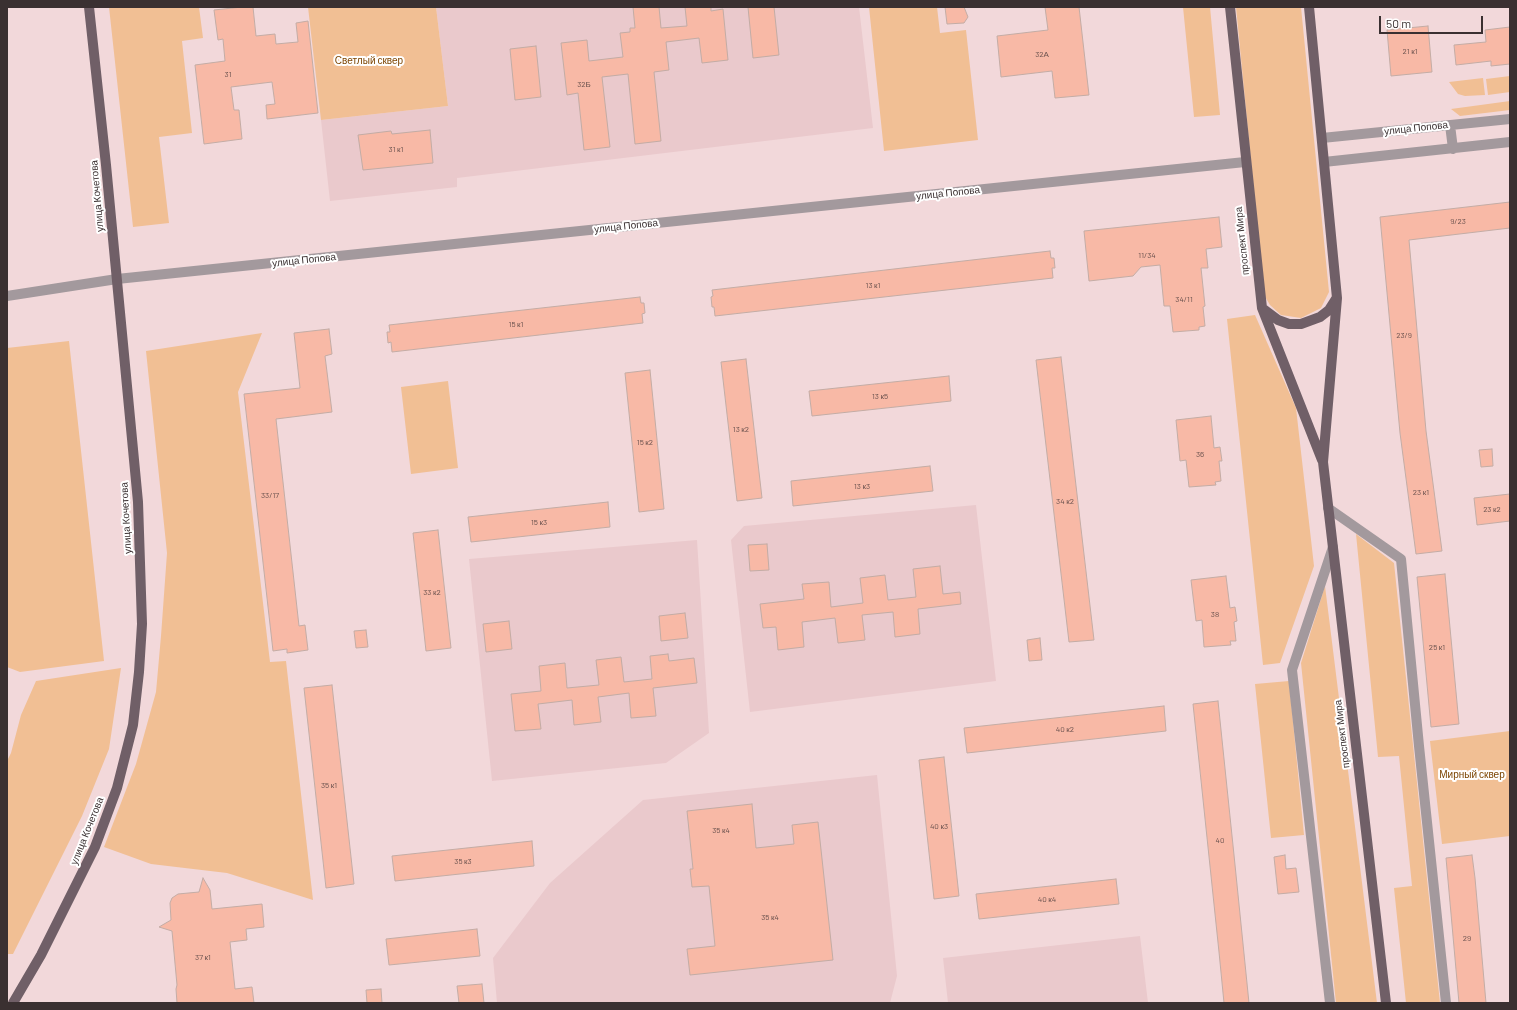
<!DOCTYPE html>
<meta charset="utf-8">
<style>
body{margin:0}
#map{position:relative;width:1517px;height:1010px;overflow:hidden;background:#f2d8da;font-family:Barlow,sans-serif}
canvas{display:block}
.frame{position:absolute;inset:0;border:8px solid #3a3031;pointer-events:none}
.scale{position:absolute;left:1379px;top:16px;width:104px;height:18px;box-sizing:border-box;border:2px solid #3a3031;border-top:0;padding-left:5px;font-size:12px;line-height:14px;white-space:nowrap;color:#3a3031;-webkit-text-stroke:3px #fff;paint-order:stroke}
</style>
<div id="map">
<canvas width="1517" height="1010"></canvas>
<div class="frame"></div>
<div class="scale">50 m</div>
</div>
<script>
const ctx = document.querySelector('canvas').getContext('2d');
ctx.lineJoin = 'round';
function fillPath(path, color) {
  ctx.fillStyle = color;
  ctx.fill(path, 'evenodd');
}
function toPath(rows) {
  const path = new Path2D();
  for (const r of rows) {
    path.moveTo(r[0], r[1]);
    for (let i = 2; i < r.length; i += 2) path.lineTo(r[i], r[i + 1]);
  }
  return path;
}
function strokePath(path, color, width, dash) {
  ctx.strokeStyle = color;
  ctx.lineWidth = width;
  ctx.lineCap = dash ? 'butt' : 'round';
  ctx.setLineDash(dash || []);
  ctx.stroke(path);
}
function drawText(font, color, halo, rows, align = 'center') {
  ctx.font = font + ' Barlow,sans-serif';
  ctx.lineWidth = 4;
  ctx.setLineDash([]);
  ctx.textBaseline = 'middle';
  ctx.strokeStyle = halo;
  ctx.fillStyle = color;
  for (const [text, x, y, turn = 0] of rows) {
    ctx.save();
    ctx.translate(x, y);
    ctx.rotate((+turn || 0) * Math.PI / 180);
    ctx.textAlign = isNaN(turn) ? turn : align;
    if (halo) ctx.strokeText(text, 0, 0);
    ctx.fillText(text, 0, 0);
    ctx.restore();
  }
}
const built = toPath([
 [436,7,859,7,873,128,457,178,457,187,330,201,321,120,448,106],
 [976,505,996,681,750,712,731,540,744,526],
 [697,540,709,733,666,763,492,781,469,559],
 [877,775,897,976,890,1003,497,1003,493,958,550,883,643,800],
 [1140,936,1148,1003,948,1003,943,958]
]);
const green = toPath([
 [109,7,199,7,203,38,182,41,192,133,159,137,169,223,133,227],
 [308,7,436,7,448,106,321,120],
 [869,7,937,7,940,33,966,30,978,140,884,151],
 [1183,7,1210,7,1220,115,1194,117],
 [1236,7,1301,7,1329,292,1321,308,1301,318,1281,315,1270,305,1264,295],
 [1510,76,1510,92,1488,95,1486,79],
 [1483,78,1485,95,1465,96,1458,94,1449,82],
 [1510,101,1510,110,1460,116,1451,109],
 [1255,315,1296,408,1314,566,1280,663,1263,665,1227,319],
 [262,333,238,392,270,662,286,661,313,900,227,873,151,864,104,847,136,764,156,692,161,636,167,553,146,351],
 [69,341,104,661,20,672,7,667,7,348],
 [448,381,458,468,411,474,401,387],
 [1356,534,1394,563,1440,1003,1406,1003,1394,888,1412,886,1399,756,1378,757],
 [1325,586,1377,1003,1336,1003,1301,663],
 [121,668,109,749,82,816,13,954,7,954,7,761,11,753,21,715,36,681],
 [1289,681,1304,835,1271,838,1255,684],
 [1510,731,1510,836,1442,844,1430,741]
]);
const building = toPath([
 [242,7,253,7,256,36,275,34,276,44,298,42,296,23,308,21,318,113,267,119,266,105,275,104,272,82,231,87,234,110,239,110,242,139,204,144,195,65,225,61,223,39,218,40,214,10,242,7],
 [633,7,659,7,661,28,687,26,685,7,711,7,711,11,723,9,728,60,702,63,699,38,666,42,669,70,654,72,661,141,635,144,628,74,602,77,610,147,584,150,578,93,567,95,561,43,587,40,589,61,623,57,620,33,630,32,630,28,635,28,633,7],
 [748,7,774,7,779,55,753,58,748,7],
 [945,7,964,7,968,17,964,23,947,24,945,7],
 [1045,7,1079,7,1089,95,1055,98,1052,71,1001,77,997,36,1048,30,1045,7],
 [1428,26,1432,72,1391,76,1387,30,1428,26],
 [1510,27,1510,64,1491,66,1491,61,1456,65,1454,45,1486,42,1485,30,1510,27],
 [536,46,541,97,515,100,510,49,536,46],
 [430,130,433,163,363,170,358,135,391,131,392,134,430,130],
 [1510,202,1510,228,1409,240,1426,431,1442,551,1416,554,1400,433,1380,217,1510,202],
 [1219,217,1222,247,1206,249,1208,268,1201,268,1205,306,1203,307,1205,326,1199,327,1199,330,1173,332,1170,306,1164,306,1160,265,1141,267,1133,276,1089,281,1084,231,1219,217],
 [1050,251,1051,258,1054,258,1055,268,1052,268,1053,278,715,316,714,307,712,307,711,297,713,296,712,290,1050,251],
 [640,297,641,303,644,303,645,313,642,314,643,323,392,352,391,342,388,343,387,332,390,332,389,325,640,297],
 [329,329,332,354,325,356,332,412,276,419,299,626,305,625,308,650,287,653,287,649,273,651,244,394,300,388,294,333,329,329],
 [1061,357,1094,640,1069,642,1036,360,1061,357],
 [746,359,762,498,737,501,721,362,746,359],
 [650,370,664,509,639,512,625,373,650,370],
 [949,376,951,401,812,416,809,391,949,376],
 [1211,416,1214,448,1220,447,1222,461,1219,461,1221,481,1215,482,1216,485,1189,487,1186,460,1180,461,1176,420,1211,416],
 [1492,449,1493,466,1481,467,1479,450,1492,449],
 [930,466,933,491,793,506,791,481,930,466],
 [1510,494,1510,521,1477,525,1474,498,1510,494],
 [608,502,610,527,471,542,468,517,608,502],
 [438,530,451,648,426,651,413,533,438,530],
 [767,544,769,570,750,571,748,545,767,544],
 [940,566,943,594,960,592,961,604,918,609,920,634,895,637,893,612,862,615,865,640,838,643,835,618,802,622,804,647,778,650,776,627,763,628,760,604,804,599,802,584,829,582,831,607,863,603,860,578,885,575,888,600,916,597,913,569,940,566],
 [1445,574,1459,724,1431,727,1417,577,1445,574],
 [1226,576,1230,608,1235,607,1237,621,1234,622,1236,641,1230,641,1231,645,1204,647,1202,620,1196,621,1191,580,1226,576],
 [685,613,688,638,661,641,659,616,685,613],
 [509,621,512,649,486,652,483,624,509,621],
 [366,630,368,647,356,648,354,631,366,630],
 [1040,638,1042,660,1029,661,1027,640,1040,638],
 [668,654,669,661,694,658,697,683,653,688,656,716,631,718,629,693,598,697,601,722,574,725,572,700,538,704,541,729,515,731,511,694,541,691,539,666,565,663,567,688,599,685,596,660,621,657,624,682,652,679,650,656,668,654],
 [332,685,354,884,326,888,304,688,332,685],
 [1218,701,1234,855,1249,1003,1224,1003,1219,952,1193,704,1218,701],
 [1164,706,1166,731,967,753,964,728,1164,706],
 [944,757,959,896,934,899,919,760,944,757],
 [752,804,756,848,794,844,792,825,818,822,833,960,690,975,687,949,715,946,709,886,692,887,690,869,693,869,687,811,752,804],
 [532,841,534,866,395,881,392,856,532,841],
 [1285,855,1286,869,1296,868,1299,892,1278,894,1274,857,1285,855],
 [1472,855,1475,878,1486,1003,1459,1003,1446,858,1472,855],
 [203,878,210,890,212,909,262,904,264,927,246,929,247,940,230,942,235,989,252,987,254,1003,177,1003,176,989,177,985,172,931,159,927,171,920,170,903,172,898,178,894,199,892,203,878],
 [1116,879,1119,904,979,919,976,894,1116,879],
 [477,929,480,956,389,965,386,939,477,929],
 [482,984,484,1003,459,1003,457,986,482,984],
 [381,989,382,1003,367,1003,366,990,381,989]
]);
const minor = toPath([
 [1450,125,1453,149],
 [1322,138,1510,119],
 [1324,162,1510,142],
 [7,296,117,279,1245,162],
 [1328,508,1401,559,1419,746,1446,1003],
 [1330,1003,1292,670,1333,547]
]);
const major = toPath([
 [1230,7,1262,308,1322,460],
 [1309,7,1337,298,1323,462,1386,1003],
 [1262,308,1278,320,1289,324,1301,324,1320,317,1329,310,1336,299],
 [13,1003,41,955,95,847,117,788,133,725,139,672,142,624,138,502,106,165,89,7]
]);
const numberNames = [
 ["21 к1",1410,51],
 ["32А",1042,54],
 ["31",228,74],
 ["32Б",584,84],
 ["31 к1",396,149],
 ["9/23",1458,221],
 ["11/34",1147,255],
 ["13 к1",873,285],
 ["34/11",1184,299],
 ["15 к1",516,324],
 ["23/9",1404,335],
 ["13 к5",880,396],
 ["13 к2",741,429],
 ["15 к2",645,442],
 ["36",1200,454],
 ["13 к3",862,486],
 ["23 к1",1421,492],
 ["33/17",270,495],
 ["34 к2",1065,501],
 ["23 к2",1492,509],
 ["15 к3",539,522],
 ["33 к2",432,592],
 ["38",1215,614],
 ["25 к1",1437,647],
 ["40 к2",1065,729],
 ["35 к1",329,785],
 ["40 к3",939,826],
 ["35 к4",721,830],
 ["40",1220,840],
 ["35 к3",463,861],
 ["40 к4",1047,899],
 ["35 к4",770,917],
 ["29",1467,938],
 ["37 к1",203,957]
];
const parkNames = [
 ["Светлый сквер",369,61],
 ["Мирный сквер",1472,775]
];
const streetNames = [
 ["улица Попова",1416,128,-6],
 ["улица Попова",948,193,-6],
 ["улица Кочетова",97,196,-95],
 ["улица Попова",626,226,-6],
 ["проспект Мира",1242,241,-96],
 ["улица Попова",304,260,-6],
 ["улица Кочетова",126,518,-93],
 ["проспект Мира",1342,734,-97],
 ["улица Кочетова",87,831,-68]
];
fillPath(built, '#eac9cc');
fillPath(green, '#f1bf94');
fillPath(building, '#f8b9a6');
strokePath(building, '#c3aca5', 1);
strokePath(minor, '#a3999d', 10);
strokePath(major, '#705f67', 10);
drawText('8px', '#6a524e', null, numberNames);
drawText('10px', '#7d4603', '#fff', parkNames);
drawText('10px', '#3a3031', '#fff', streetNames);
</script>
